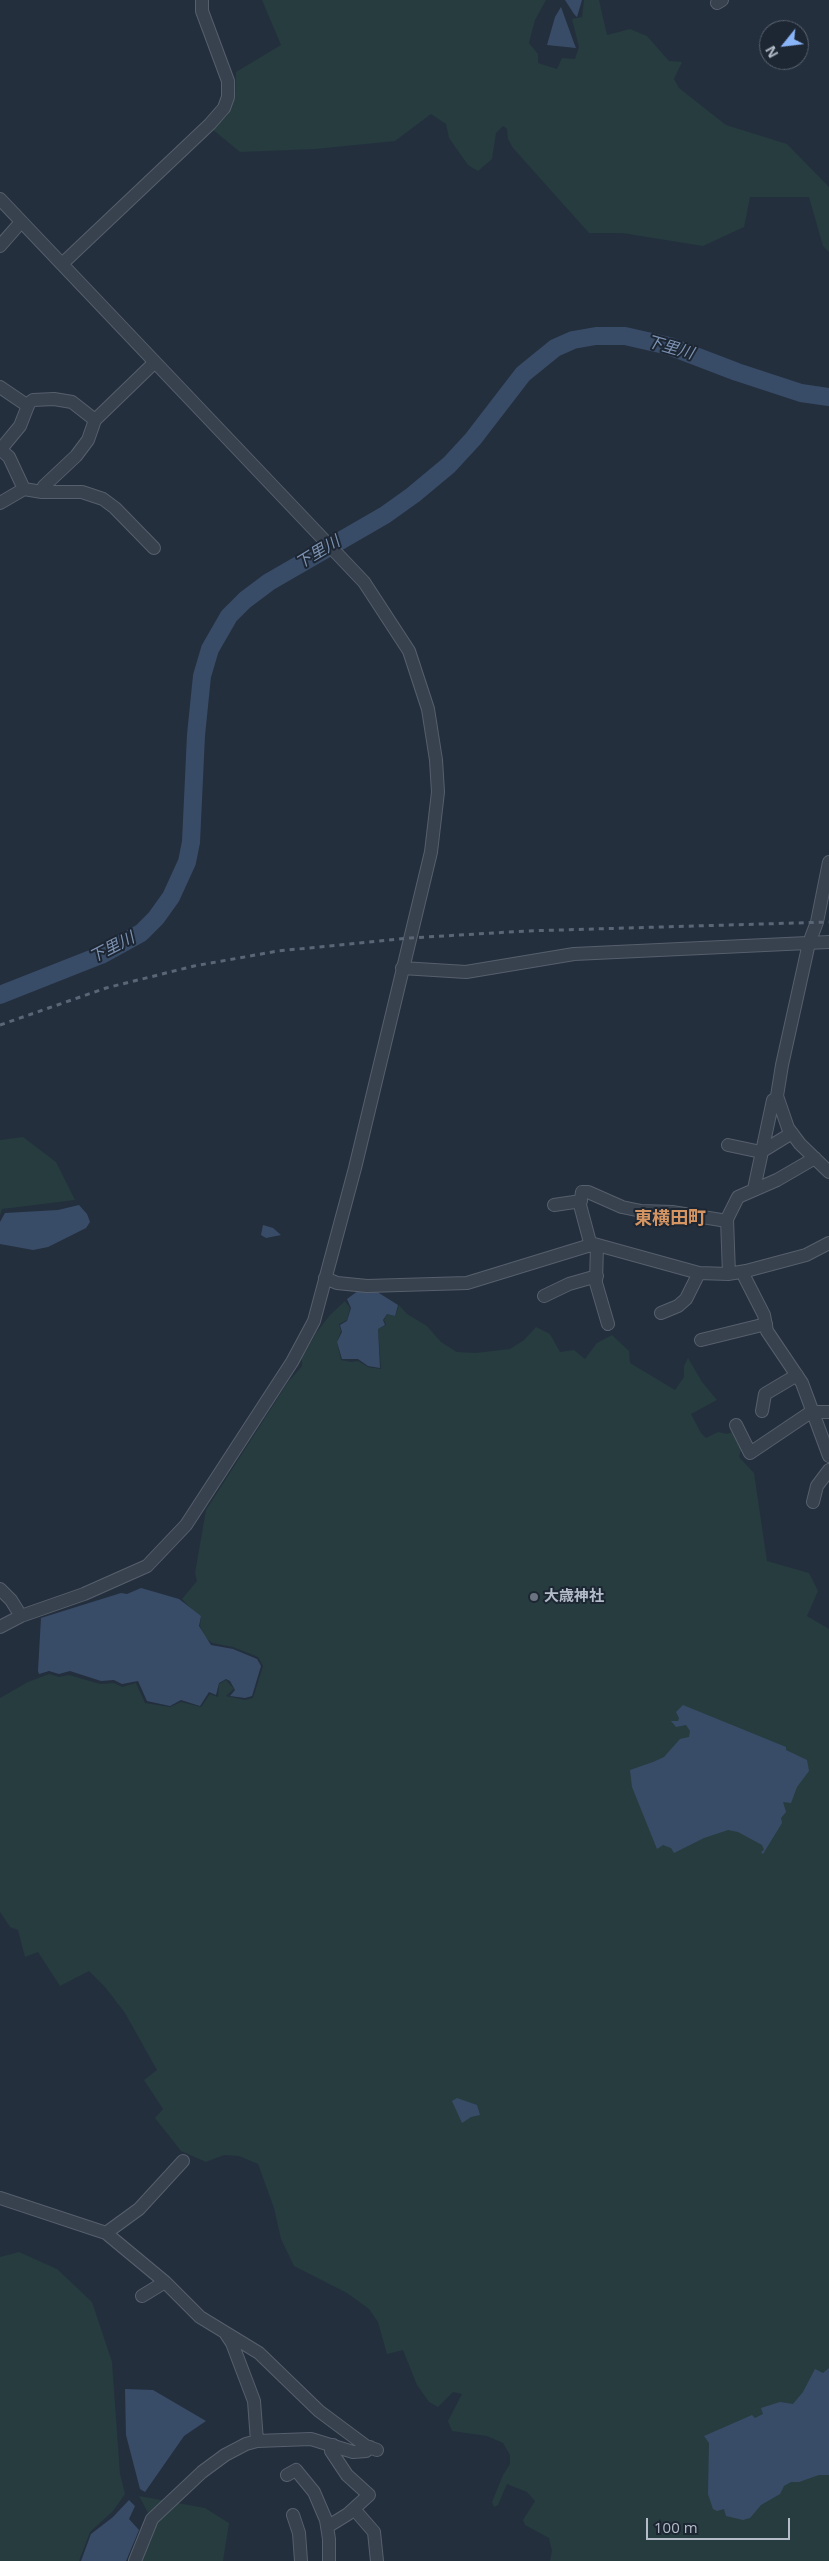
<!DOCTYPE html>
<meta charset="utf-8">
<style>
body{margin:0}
#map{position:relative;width:829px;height:2561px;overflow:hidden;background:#242f3e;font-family:"Open Sans",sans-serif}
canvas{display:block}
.north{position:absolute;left:759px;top:20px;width:50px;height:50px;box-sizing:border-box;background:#1d2633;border:1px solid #59626f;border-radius:50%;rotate:241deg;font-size:14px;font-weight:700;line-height:20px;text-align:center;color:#b4bcc9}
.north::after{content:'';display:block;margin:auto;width:18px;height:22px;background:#8ab4f8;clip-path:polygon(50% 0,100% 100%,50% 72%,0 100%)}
.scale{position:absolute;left:646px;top:2518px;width:144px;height:22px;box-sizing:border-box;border:2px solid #b4bcc9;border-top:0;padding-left:6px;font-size:15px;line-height:18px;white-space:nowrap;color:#b4bcc9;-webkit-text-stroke:4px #1d2633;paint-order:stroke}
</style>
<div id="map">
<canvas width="829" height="2561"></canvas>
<div class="north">N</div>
<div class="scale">100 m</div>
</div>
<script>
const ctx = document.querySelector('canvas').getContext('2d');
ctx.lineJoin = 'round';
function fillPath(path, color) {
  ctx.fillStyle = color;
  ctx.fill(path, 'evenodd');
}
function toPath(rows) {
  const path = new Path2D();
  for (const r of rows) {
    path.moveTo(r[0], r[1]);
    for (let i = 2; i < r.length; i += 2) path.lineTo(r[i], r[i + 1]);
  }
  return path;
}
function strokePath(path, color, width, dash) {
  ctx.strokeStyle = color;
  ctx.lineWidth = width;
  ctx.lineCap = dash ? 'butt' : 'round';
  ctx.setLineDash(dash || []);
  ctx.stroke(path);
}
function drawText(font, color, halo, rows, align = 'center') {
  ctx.font = font + ' "Open Sans","Noto Sans JP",sans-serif';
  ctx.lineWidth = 4;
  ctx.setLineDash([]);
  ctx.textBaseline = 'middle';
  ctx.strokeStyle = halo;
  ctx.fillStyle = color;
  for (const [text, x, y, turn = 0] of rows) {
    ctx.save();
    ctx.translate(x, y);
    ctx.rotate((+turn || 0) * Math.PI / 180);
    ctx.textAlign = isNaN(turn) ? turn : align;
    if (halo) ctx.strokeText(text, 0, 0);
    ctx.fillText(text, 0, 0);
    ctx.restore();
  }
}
const green = toPath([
 [262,0,546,0,535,20,529,43,538,54,538,63,557,69,562,58,575,59,579,47,572,19,582,17,584,0,599,0,607,35,630,29,647,36,669,61,682,62,674,79,679,88,726,125,787,144,829,187,829,252,823,246,809,197,750,197,744,227,703,246,622,233,589,233,513,148,508,139,507,129,503,126,496,133,492,159,478,171,468,165,449,138,446,124,431,114,395,141,315,149,240,152,212,129,227,116,235,96,236,72,281,45],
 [23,1137,56,1162,75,1200,2,1209,0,1215,0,1140],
 [345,1301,350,1308,347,1320,339,1324,341,1331,337,1342,341,1360,351,1362,358,1361,368,1367,381,1369,378,1329,386,1325,384,1320,387,1314,395,1316,399,1305,407,1314,427,1326,441,1342,457,1352,475,1353,510,1349,524,1340,536,1327,550,1334,560,1352,574,1350,585,1359,597,1343,612,1335,629,1351,630,1363,675,1390,684,1377,684,1366,688,1358,702,1382,717,1400,691,1414,701,1433,706,1438,718,1432,727,1434,735,1431,742,1446,739,1457,754,1473,767,1561,809,1573,818,1591,807,1616,829,1629,829,2561,550,2561,552,2551,549,2538,525,2525,523,2520,535,2501,527,2492,507,2484,498,2505,494,2507,492,2502,503,2475,510,2464,510,2455,503,2443,487,2436,452,2431,448,2421,462,2394,453,2392,438,2407,429,2402,417,2385,403,2350,387,2354,378,2322,369,2309,347,2293,294,2266,281,2239,274,2208,258,2164,239,2156,224,2155,206,2162,181,2151,155,2118,163,2109,144,2080,157,2070,125,2013,105,1987,89,1971,60,1986,38,1952,25,1957,18,1930,10,1927,0,1912,0,1698,28,1682,49,1674,59,1677,69,1675,100,1684,114,1683,122,1687,136,1683,145,1703,170,1707,181,1702,201,1707,210,1694,218,1697,219,1684,226,1680,234,1689,226,1696,245,1700,253,1698,263,1666,258,1657,233,1647,212,1643,205,1637,200,1626,201,1616,195,1613,182,1599,197,1581,195,1573,206,1510,288,1382,302,1366,302,1358,316,1333,330,1315],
 [19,2252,57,2269,92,2302,112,2362,120,2474,125,2494,113,2511,90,2532,79,2561,0,2561,0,2257],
 [139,2496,205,2508,229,2523,223,2561,128,2561,157,2519,148,2513]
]);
const water = toPath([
 [565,0,582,0,577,17,574,14],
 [561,7,574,43,576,48,547,45,555,17],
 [79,1205,87,1214,90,1222,86,1228,48,1247,33,1250,0,1244,0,1222,5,1213,58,1210],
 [263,1225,273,1228,281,1235,266,1238,261,1235],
 [362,1288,371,1288,398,1305,395,1316,387,1314,383,1320,385,1325,378,1329,380,1368,368,1366,358,1359,342,1359,337,1342,342,1332,340,1325,347,1321,351,1308,347,1299],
 [141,1588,179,1599,201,1616,199,1626,211,1645,233,1649,257,1659,261,1666,252,1696,245,1698,230,1696,235,1690,230,1681,226,1679,219,1683,216,1695,209,1692,200,1706,181,1700,170,1706,147,1701,138,1681,122,1684,114,1680,101,1681,70,1671,59,1674,49,1671,39,1674,38,1671,41,1618,121,1593,127,1594],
 [683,1705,786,1747,786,1750,807,1760,809,1771,797,1787,791,1803,783,1802,786,1812,781,1818,782,1823,763,1854,761,1852,764,1850,762,1845,738,1832,728,1830,704,1838,674,1853,671,1848,663,1845,657,1849,632,1787,630,1770,653,1762,664,1757,680,1739,689,1737,690,1731,686,1725,676,1727,671,1721,678,1721,679,1718,676,1712],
 [457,2098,477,2105,480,2115,471,2117,462,2123,452,2101],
 [829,2368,829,2475,819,2475,799,2482,791,2482,784,2486,780,2494,761,2505,750,2518,743,2520,726,2516,724,2509,717,2511,713,2509,708,2494,709,2443,704,2436,752,2415,755,2418,763,2414,761,2408,780,2402,793,2404,803,2392,815,2369,823,2373],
 [125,2389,153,2390,206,2421,184,2436,145,2492,140,2489,126,2435],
 [129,2500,135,2506,129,2519,139,2530,126,2561,81,2561,91,2534,113,2517]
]);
const river = toPath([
 [0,995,101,955,141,933,156,918,171,897,187,862,191,842,196,735,202,676,210,649,229,616,245,600,269,582,385,515,413,495,449,465,473,439,523,374,555,348,573,340,596,336,625,336,669,346,737,372,801,393,829,397]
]);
const minor = toPath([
 [717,3,722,0],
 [0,199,364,582,409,651,428,709,436,760,438,792,431,852,355,1168,314,1321,292,1362,186,1525,147,1566,84,1594,21,1616,0,1627],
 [0,246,21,222],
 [62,264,210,124,224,108,228,97,228,81,202,11,202,0],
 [0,387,28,406],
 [0,449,9,457,24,489],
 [1,449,20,426,29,403,33,400,54,399,72,402,95,420],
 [42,492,44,486,76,456,88,440,95,420,155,362],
 [0,503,24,489,42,492,82,492,103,499,115,508,154,548],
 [829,862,817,922,809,943,782,1065,777,1096,788,1128,800,1144,829,1172],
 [402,968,466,972,574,954,829,942],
 [728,1145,761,1152,792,1133],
 [754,1189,773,1100,777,1098],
 [554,1205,581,1201],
 [597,1245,596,1283,608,1324],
 [591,1246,580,1205,582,1192,588,1192,622,1207,641,1211,672,1212,727,1221],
 [742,1272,764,1315,767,1331,802,1383,829,1456],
 [729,1274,727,1219,738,1197,777,1180,815,1158],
 [325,1278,337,1283,367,1286,467,1283,594,1244,699,1273,728,1274,746,1271,806,1255,829,1243],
 [544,1296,569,1284,597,1276],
 [661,1313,678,1306,686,1299,699,1273],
 [701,1340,766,1324],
 [762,1411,765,1394,797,1375],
 [736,1425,750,1453,808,1414,814,1412,829,1412],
 [813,1502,817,1486,829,1470],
 [0,1589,11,1600,21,1616],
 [0,2198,106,2233,165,2282,200,2317,259,2353,319,2411,366,2446,377,2450],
 [106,2233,139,2209,183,2161],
 [142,2296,165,2282],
 [226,2334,232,2343,254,2401,257,2441],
 [287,2475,296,2470,314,2492,326,2520,329,2539,329,2561],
 [354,2509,374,2532,377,2561],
 [293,2515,299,2533,301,2561],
 [327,2527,348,2514,369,2495,347,2475,331,2451,333,2445],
 [135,2561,152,2519,202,2472,225,2455,246,2444,257,2441,311,2439,353,2452,366,2451,370,2447]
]);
const rail = toPath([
 [0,1025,106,988,194,966,278,951,410,938,526,931,829,922]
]);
const markers = [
 [534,1597,5,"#6b7280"]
];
const poiNames = [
 ["大歳神社",544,1597]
];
const waterNames = [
 ["下里川",670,348,16],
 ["下里川",318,553,-31],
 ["下里川",112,948,-27]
];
const quarterNames = [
 ["東横田町",670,1219]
];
fillPath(green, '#263c3f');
fillPath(water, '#394c67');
strokePath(river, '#394c67', 18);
strokePath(minor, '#565f6c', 14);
strokePath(minor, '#38414e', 12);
strokePath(rail, '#5a6575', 3, [5, 5]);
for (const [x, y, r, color] of markers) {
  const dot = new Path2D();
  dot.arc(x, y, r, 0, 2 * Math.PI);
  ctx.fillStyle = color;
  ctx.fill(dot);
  strokePath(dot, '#1d2633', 2);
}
drawText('bold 15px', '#b4bcc9', '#1d2633', poiNames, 'left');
drawText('italic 16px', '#7c92b1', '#1d2633', waterNames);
drawText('bold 18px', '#d59563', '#1d2633', quarterNames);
</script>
